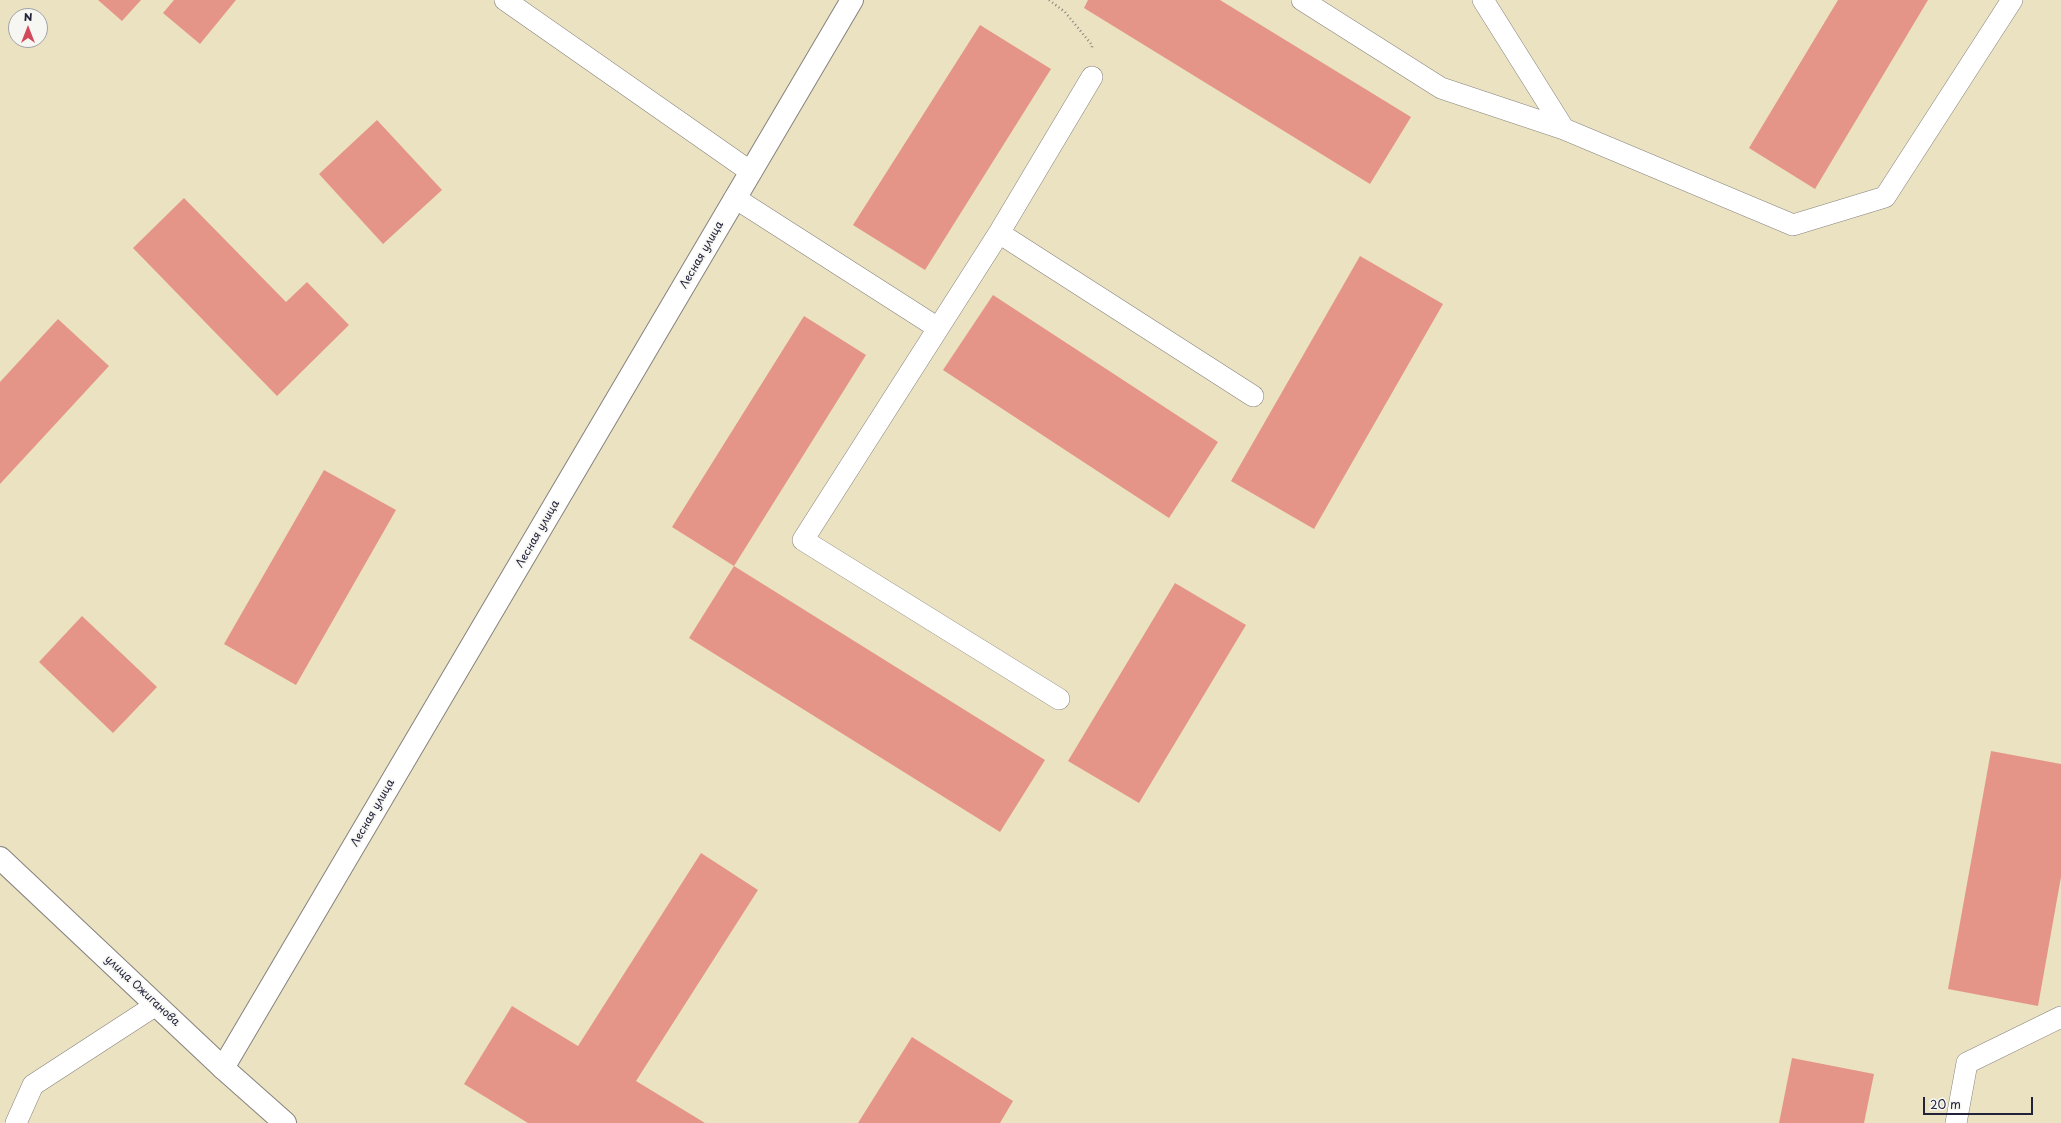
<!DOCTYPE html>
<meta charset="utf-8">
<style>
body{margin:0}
#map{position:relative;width:2061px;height:1123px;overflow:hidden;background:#eae2c0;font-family:"Playpen Sans",sans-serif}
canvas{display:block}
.north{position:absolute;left:8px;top:8px;width:40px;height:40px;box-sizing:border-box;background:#f6f6f2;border:1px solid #a1a1a9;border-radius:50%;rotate:0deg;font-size:11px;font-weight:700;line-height:16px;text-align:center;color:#22223b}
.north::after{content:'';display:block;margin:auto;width:14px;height:18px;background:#d1495b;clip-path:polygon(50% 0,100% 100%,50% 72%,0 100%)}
.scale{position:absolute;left:1923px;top:1097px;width:110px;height:18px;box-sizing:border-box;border:2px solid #22223b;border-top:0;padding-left:5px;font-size:12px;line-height:14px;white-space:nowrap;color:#22223b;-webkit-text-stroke:3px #f6f6f2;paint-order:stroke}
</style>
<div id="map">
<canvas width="2061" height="1123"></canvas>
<div class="north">N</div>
<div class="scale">20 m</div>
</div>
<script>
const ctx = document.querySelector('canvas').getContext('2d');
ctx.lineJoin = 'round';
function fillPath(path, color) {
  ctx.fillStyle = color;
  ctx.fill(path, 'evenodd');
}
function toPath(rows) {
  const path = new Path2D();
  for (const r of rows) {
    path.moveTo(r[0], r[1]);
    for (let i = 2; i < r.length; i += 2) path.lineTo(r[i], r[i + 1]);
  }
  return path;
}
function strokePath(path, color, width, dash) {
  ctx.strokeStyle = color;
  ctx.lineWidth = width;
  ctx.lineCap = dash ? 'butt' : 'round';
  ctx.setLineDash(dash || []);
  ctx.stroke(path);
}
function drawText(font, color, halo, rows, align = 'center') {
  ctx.font = font + ' "Playpen Sans",sans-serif';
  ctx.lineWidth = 3.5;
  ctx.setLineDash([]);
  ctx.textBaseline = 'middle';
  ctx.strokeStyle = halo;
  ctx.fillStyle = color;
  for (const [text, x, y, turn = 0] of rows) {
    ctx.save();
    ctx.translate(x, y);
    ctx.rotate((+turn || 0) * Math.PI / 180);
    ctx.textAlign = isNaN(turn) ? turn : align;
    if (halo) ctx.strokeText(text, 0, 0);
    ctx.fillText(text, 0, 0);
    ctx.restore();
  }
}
const building = toPath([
 [98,0,141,0,122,21],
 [174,0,236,0,200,44,163,13],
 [1088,0,1220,0,1411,117,1370,184,1084,8],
 [1838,0,1928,0,1815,189,1749,148],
 [980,25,1051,69,925,270,853,225],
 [377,120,442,190,383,244,319,174],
 [184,198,286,302,307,282,349,325,277,396,133,248],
 [1360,256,1443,304,1314,529,1231,481],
 [993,295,1218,442,1169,518,943,370],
 [804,316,866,355,734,566,672,527],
 [58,319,109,366,0,484,0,382],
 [324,470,396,510,296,685,224,644],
 [734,566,1045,760,1000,832,689,638],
 [1175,583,1246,625,1139,803,1068,761],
 [82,616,157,687,113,733,39,662],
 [1991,751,2061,764,2061,877,2038,1006,1948,989],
 [701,853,758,890,636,1081,705,1123,528,1123,464,1084,512,1006,578,1046],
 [912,1037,1013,1101,1000,1123,858,1123],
 [1792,1058,1874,1074,1864,1123,1779,1123]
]);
const path = toPath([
 [1049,0,1065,12,1092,45,1092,48]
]);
const service = toPath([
 [505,0,751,172],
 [1302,0,1441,88,1564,129],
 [1483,0,1564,129,1793,225,1885,197,2012,0],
 [735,198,938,328],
 [999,233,1253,396],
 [1059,699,803,540,999,233,1092,77],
 [16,1123,33,1085,156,1005],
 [1956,1123,1967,1063,2061,1017]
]);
const minor = toPath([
 [223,1068,852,0]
]);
const tertiary = toPath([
 [0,858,223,1068,285,1123]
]);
const streetNames = [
 ["Лесная улица",702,255,-60],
 ["Лесная улица",538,534,-60],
 ["Лесная улица",373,813,-60],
 ["улица Ожиганова",142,991,43]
];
fillPath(building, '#e59588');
strokePath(service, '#86827e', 22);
strokePath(minor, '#86827e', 24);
strokePath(tertiary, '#86827e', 24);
strokePath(path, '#86827e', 2.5, [1, 3]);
strokePath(service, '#fff', 21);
strokePath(minor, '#fff', 22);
strokePath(tertiary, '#fff', 22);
drawText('11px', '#22223b', '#f6f6f2', streetNames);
</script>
